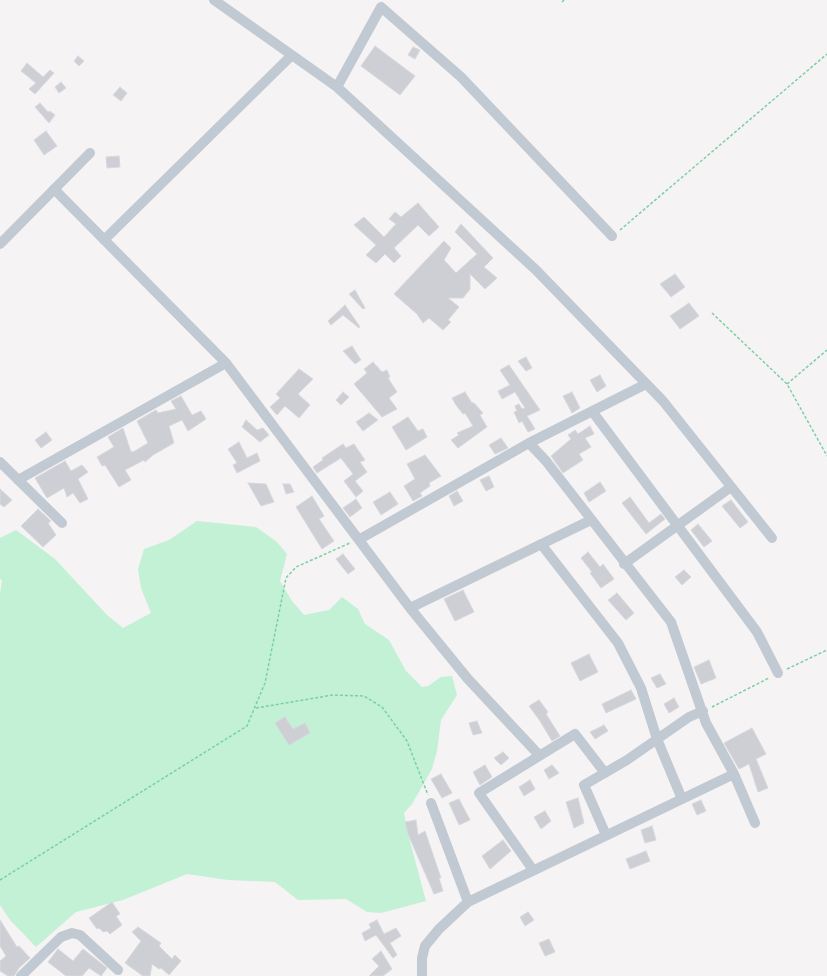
<!DOCTYPE html>
<style>
body{margin:0}
canvas{display:block;background:#f5f3f3}
</style>
<canvas width="827" height="976"></canvas>
<script>
const ctx = document.querySelector('canvas').getContext('2d');
ctx.lineJoin = 'round';
function fillPath(path, color) {
  ctx.fillStyle = color;
  ctx.fill(path, 'evenodd');
}
function toPath(rows) {
  const path = new Path2D();
  for (const r of rows) {
    path.moveTo(r[0], r[1]);
    for (let i = 2; i < r.length; i += 2) path.lineTo(r[i], r[i + 1]);
  }
  return path;
}
function strokePath(path, color, width, dash) {
  ctx.strokeStyle = color;
  ctx.lineWidth = width;
  ctx.lineCap = dash ? 'butt' : 'round';
  ctx.setLineDash(dash || []);
  ctx.stroke(path);
}
const green = toPath([
 [197,521,256,527,277,542,287,554,280,581,292,601,304,615,329,610,342,597,358,609,365,624,389,640,406,671,422,687,428,686,441,677,452,676,457,695,441,720,437,751,432,769,412,804,404,813,408,834,426,901,381,913,367,912,346,899,298,900,275,882,228,880,187,874,123,900,76,912,36,947,10,920,0,905,0,594,2,580,0,579,0,538,16,530,55,559,107,615,123,628,151,613,141,588,138,569,144,549,169,540]
]);
const building = toPath([
 [375,46,415,76,400,95,361,66,375,46],
 [413,47,420,50,415,59,408,55,413,47],
 [78,56,84,61,79,66,74,61,78,56],
 [27,63,43,77,50,70,54,73,35,94,29,89,36,83,21,71,27,63],
 [61,82,66,88,59,93,55,87,61,82],
 [120,87,127,93,121,101,113,95,120,87],
 [40,103,48,112,50,111,55,115,49,123,35,107,40,103],
 [46,131,57,146,44,155,34,140,46,131],
 [119,156,120,167,107,168,106,157,119,156],
 [418,203,439,227,429,236,418,225,394,248,401,256,394,263,385,254,376,263,366,255,376,245,354,225,364,217,384,237,396,224,389,219,395,212,401,217,418,203],
 [461,224,493,258,484,267,497,278,485,289,470,274,470,289,463,298,448,298,459,307,448,320,451,322,443,330,429,318,423,323,417,314,394,294,444,241,451,248,444,260,456,273,477,254,455,232,461,224],
 [675,274,685,287,671,297,660,284,675,274],
 [355,290,365,308,363,309,349,294,355,290],
 [689,303,699,316,680,329,670,316,689,303],
 [345,305,360,327,359,328,343,315,331,325,328,321,345,305],
 [352,346,361,360,355,364,343,351,352,346],
 [526,357,532,368,526,371,518,361,526,357],
 [373,362,382,372,387,370,390,377,388,378,397,392,389,398,397,409,382,417,354,384,367,373,364,369,373,362],
 [509,365,540,410,527,416,535,429,528,432,522,421,519,423,514,412,517,411,515,406,519,404,522,409,525,408,515,392,502,399,498,391,510,385,500,370,509,365],
 [299,369,313,379,298,394,310,405,299,418,285,406,277,415,270,407,280,398,276,394,299,369],
 [600,375,606,386,597,392,590,380,600,375],
 [343,392,349,397,341,405,336,400,343,392],
 [465,392,472,403,474,403,483,413,480,415,487,427,458,448,451,440,459,435,457,433,473,426,465,413,463,414,456,405,452,398,465,392],
 [572,392,580,408,572,413,563,396,572,392],
 [181,396,192,415,201,411,206,419,188,431,182,420,169,426,174,443,153,455,145,462,144,460,125,470,131,480,119,487,105,465,102,466,97,457,114,447,108,437,123,428,131,452,135,451,148,443,137,421,156,410,158,413,176,409,171,401,181,396],
 [369,413,378,420,363,431,356,422,369,413],
 [408,417,418,431,423,429,427,437,406,450,392,427,408,417],
 [246,420,257,430,263,428,269,435,260,442,242,427,246,420],
 [590,426,594,434,585,438,591,447,579,454,583,460,563,473,551,456,571,439,568,435,575,430,578,434,590,426],
 [46,432,52,440,41,448,35,440,46,432],
 [501,438,508,448,495,454,489,445,501,438],
 [239,442,247,458,257,453,260,461,237,473,233,465,237,463,228,449,239,442],
 [343,444,346,448,354,444,365,460,360,462,367,472,355,481,363,491,356,497,344,481,353,474,341,458,317,473,313,467,323,460,322,458,343,444],
 [425,455,441,476,429,483,430,486,420,493,422,496,413,501,404,486,415,479,407,464,425,455],
 [65,461,71,471,82,465,88,472,78,479,88,499,80,503,73,493,67,497,64,488,47,498,35,478,65,461],
 [489,476,494,487,486,491,480,480,489,476],
 [600,482,606,491,589,502,584,493,600,482],
 [248,483,266,484,274,502,261,506,248,483],
 [283,484,290,484,294,492,286,494,283,484],
 [0,489,12,500,4,507,0,504,0,489],
 [457,491,463,501,454,506,449,496,457,491],
 [390,492,398,504,381,515,373,502,390,492],
 [312,496,324,516,319,519,334,541,322,549,296,507,312,496],
 [630,497,649,523,661,514,665,519,646,534,622,503,630,497],
 [356,499,362,508,350,517,343,508,356,499],
 [731,500,748,522,740,528,722,506,731,500],
 [38,509,51,521,48,523,56,535,43,547,21,526,38,509],
 [698,524,712,541,704,547,691,530,698,524],
 [588,552,600,567,603,564,614,579,601,588,590,573,592,572,581,558,588,552],
 [343,554,355,569,348,574,336,559,343,554],
 [684,570,691,577,682,585,675,577,684,570],
 [463,590,474,612,455,621,444,599,463,590],
 [617,593,634,613,626,620,608,600,617,593],
 [589,654,598,672,580,681,571,663,589,654],
 [709,660,716,678,701,684,694,667,709,660],
 [660,674,666,684,657,688,651,678,660,674],
 [631,690,636,699,606,713,602,704,631,690],
 [674,698,679,707,669,713,664,704,674,698],
 [539,700,548,712,546,714,560,736,552,741,540,721,529,706,539,700],
 [285,717,293,729,305,723,310,733,289,745,275,723,285,717],
 [477,721,482,733,473,735,469,723,477,721],
 [604,725,608,731,595,739,590,732,604,725],
 [752,728,766,754,756,759,768,788,758,792,749,764,739,769,724,743,752,728],
 [503,752,509,758,501,765,494,758,503,752],
 [485,765,492,777,480,785,473,772,485,765],
 [552,765,559,773,549,779,544,770,552,765],
 [441,774,452,793,442,798,431,779,441,774],
 [530,780,535,789,524,796,519,787,530,780],
 [578,798,584,823,574,828,566,802,578,798],
 [459,799,470,820,459,825,449,803,459,799],
 [701,800,706,811,697,815,692,804,701,800],
 [545,811,551,821,541,829,534,817,545,811],
 [416,820,418,835,425,831,441,878,439,878,443,891,434,894,408,834,405,822,416,820],
 [652,826,656,840,645,843,641,830,652,826],
 [503,840,511,851,490,869,482,856,503,840],
 [646,851,650,861,630,869,626,859,646,851],
 [112,902,120,914,116,916,122,925,110,934,107,931,103,932,99,928,97,929,89,918,112,902],
 [528,912,534,920,525,926,520,917,528,912],
 [0,920,17,947,19,946,30,958,19,968,14,976,8,976,0,971,0,961,6,956,0,946,0,920],
 [377,920,384,934,396,928,401,936,390,943,397,955,393,958,376,935,365,941,362,933,371,928,369,924,377,920],
 [138,927,161,943,159,946,172,959,175,955,181,961,169,975,161,968,159,969,152,964,150,976,143,976,125,963,141,941,132,932,138,927],
 [549,939,555,952,545,956,539,943,549,939],
 [58,949,73,961,83,949,107,968,101,976,89,968,82,976,66,976,48,962,58,949],
 [381,951,392,969,383,976,369,976,379,966,372,959,381,951]
]);
const path = toPath([
 [562,2,564,0],
 [620,230,827,54],
 [712,313,787,384,827,456],
 [787,384,827,350],
 [787,669,827,650],
 [712,707,769,678],
 [256,708,333,695,364,696,382,707,407,741,428,795],
 [0,880,247,726,265,683,286,578,296,567,350,543]
]);
const minor = toPath([
 [214,0,337,87,536,270,663,401,772,538],
 [337,87,381,7,461,77,612,236],
 [54,189,226,363,410,608,468,679,539,755],
 [104,240,292,55],
 [0,244,90,153],
 [592,411,757,632,778,673],
 [529,443,546,461,671,622,706,723,734,774,755,823],
 [0,462,62,523],
 [18,480,226,363],
 [360,539,529,443,646,384],
 [541,544,618,643,641,688,657,739,682,799],
 [624,564,731,487],
 [410,608,591,520],
 [431,803,468,902],
 [606,835,584,785,627,760,689,717,703,711],
 [533,870,479,793,575,734,605,773],
 [21,976,61,937,72,933,80,935,118,970],
 [422,976,422,958,425,946,439,929,468,902,734,774]
]);
fillPath(green, '#c3f1d5');
fillPath(building, '#cdcfd5');
strokePath(building, '#d7d9de', 1);
strokePath(path, '#7ad0a6', 1.5, [3, 2]);
strokePath(minor, '#c1cad2', 10);
</script>
